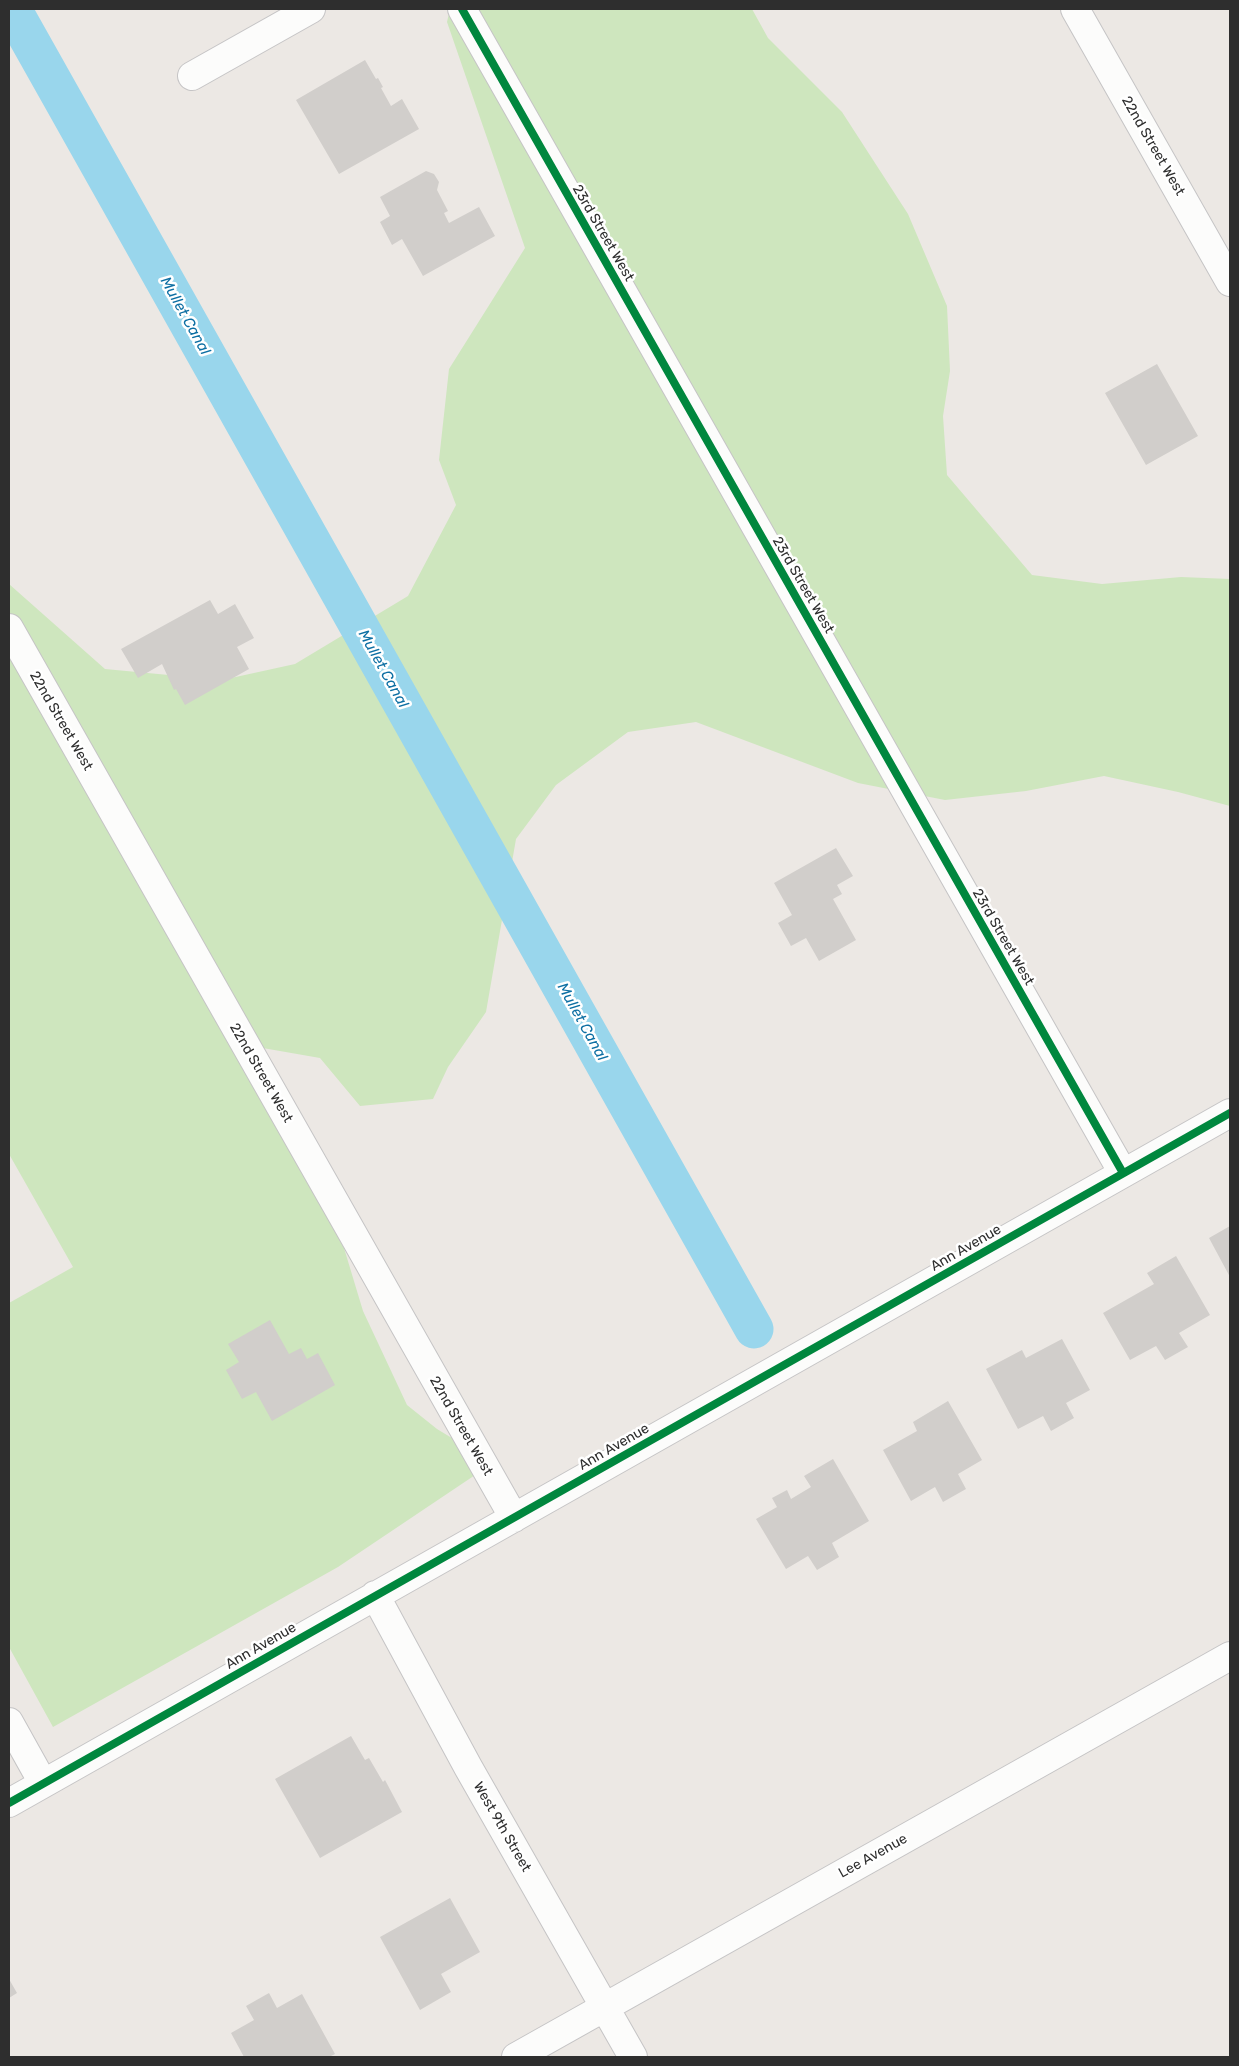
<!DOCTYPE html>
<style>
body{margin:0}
#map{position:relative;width:1239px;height:2066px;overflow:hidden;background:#ece8e4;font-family:Rubik,sans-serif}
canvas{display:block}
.frame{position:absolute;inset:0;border:10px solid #2e2e2e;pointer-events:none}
</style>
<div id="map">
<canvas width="1239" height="2066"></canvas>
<div class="frame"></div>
</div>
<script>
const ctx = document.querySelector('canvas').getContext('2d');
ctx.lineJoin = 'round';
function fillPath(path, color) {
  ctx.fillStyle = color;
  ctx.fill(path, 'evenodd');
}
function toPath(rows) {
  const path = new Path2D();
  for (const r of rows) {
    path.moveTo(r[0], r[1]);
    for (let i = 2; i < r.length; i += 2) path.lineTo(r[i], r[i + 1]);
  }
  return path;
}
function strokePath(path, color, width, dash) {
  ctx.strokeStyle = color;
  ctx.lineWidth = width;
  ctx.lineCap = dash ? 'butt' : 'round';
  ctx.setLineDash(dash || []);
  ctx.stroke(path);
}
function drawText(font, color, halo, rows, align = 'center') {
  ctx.font = font + ' Rubik,sans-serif';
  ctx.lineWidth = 5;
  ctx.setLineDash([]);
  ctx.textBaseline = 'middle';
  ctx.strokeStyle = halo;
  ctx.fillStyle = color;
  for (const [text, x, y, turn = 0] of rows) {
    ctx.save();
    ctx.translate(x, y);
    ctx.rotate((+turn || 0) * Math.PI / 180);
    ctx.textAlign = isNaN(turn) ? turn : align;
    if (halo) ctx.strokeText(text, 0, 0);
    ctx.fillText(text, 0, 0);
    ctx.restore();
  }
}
const green = toPath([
 [450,9,752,9,768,38,842,112,908,214,947,306,950,371,943,416,947,475,1032,575,1102,584,1181,577,1230,579,1230,806,1178,792,1104,776,1026,791,945,800,858,783,696,722,628,732,556,785,516,839,486,1012,448,1067,433,1099,360,1106,320,1058,257,1047,317,1193,344,1248,363,1311,407,1405,437,1429,493,1463,338,1567,53,1727,9,1647,9,1303,73,1267,9,1154,9,584,105,669,222,680,295,664,408,596,456,505,439,460,449,369,525,248,447,22]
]);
const canal = toPath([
 [12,9,754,1329]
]);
const building = toPath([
 [365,60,376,79,378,78,383,87,381,88,391,106,402,99,419,129,339,174,296,100],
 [426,171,434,174,439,182,437,190,448,211,444,213,449,223,479,207,495,236,423,276,402,239,392,245,380,222,390,216,380,197],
 [1157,364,1198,436,1146,465,1105,393],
 [210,600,218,614,235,604,254,638,237,647,249,669,185,705,176,689,174,690,162,664,138,678,121,649],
 [836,848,853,876,837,885,842,894,833,899,856,940,819,961,806,938,791,946,778,923,792,915,774,883],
 [1230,1226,1230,1277,1209,1238],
 [1176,1256,1210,1315,1179,1333,1188,1347,1165,1360,1156,1346,1130,1360,1103,1313,1154,1284,1147,1273],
 [270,1320,289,1354,301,1348,307,1359,318,1353,335,1385,272,1421,256,1392,242,1399,226,1370,239,1362,228,1344],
 [1062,1339,1090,1390,1066,1403,1074,1418,1051,1431,1043,1416,1018,1429,986,1369,1022,1350,1026,1358],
 [948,1401,982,1460,958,1474,966,1489,943,1502,935,1487,911,1501,883,1450,917,1431,913,1422],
 [833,1459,869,1521,832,1543,839,1557,817,1570,808,1556,786,1569,756,1519,777,1507,772,1498,787,1490,791,1499,811,1487,804,1476],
 [351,1736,365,1760,369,1758,383,1782,385,1780,402,1812,320,1858,275,1779],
 [450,1898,480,1952,441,1974,451,1992,420,2010,380,1937],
 [9,1979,17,1993,9,1998],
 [269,1993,277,2008,302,1994,335,2054,329,2057,244,2057,231,2033,254,2020,246,2006]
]);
const minor = toPath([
 [462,9,1123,1173],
 [1075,9,1230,282],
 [192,76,311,9],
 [9,628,514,1518],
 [375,1595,468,1767,633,2057],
 [9,1722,43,1783],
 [9,1803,1230,1113],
 [516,2057,1230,1656]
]);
const cycleway = toPath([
 [462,9,1123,1173],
 [9,1803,1230,1113]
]);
const streetNames = [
 ["22nd Street West",1153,146,60],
 ["23rd Street West",603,233,60],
 ["23rd Street West",803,585,60],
 ["22nd Street West",61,721,60],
 ["23rd Street West",1003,937,60],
 ["22nd Street West",261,1073,60],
 ["Ann Avenue",966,1248,-30],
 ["22nd Street West",461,1426,60],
 ["Ann Avenue",614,1447,-30],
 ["Ann Avenue",261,1646,-30],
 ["West 9th Street",502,1827,60],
 ["Lee Avenue",873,1856,-29]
];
const waterNames = [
 ["Mullet Canal",185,316,61],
 ["Mullet Canal",383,669,61],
 ["Mullet Canal",582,1022,61]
];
fillPath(green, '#cee6be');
strokePath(canal, '#99d6ec', 39);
fillPath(building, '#d1cecb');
strokePath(minor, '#c5c4c5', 30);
strokePath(minor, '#fcfcfb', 28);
strokePath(cycleway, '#00873e', 8);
drawText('14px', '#2e2e2e', '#fff', streetNames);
drawText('italic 15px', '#0d6fa3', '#fff', waterNames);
</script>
